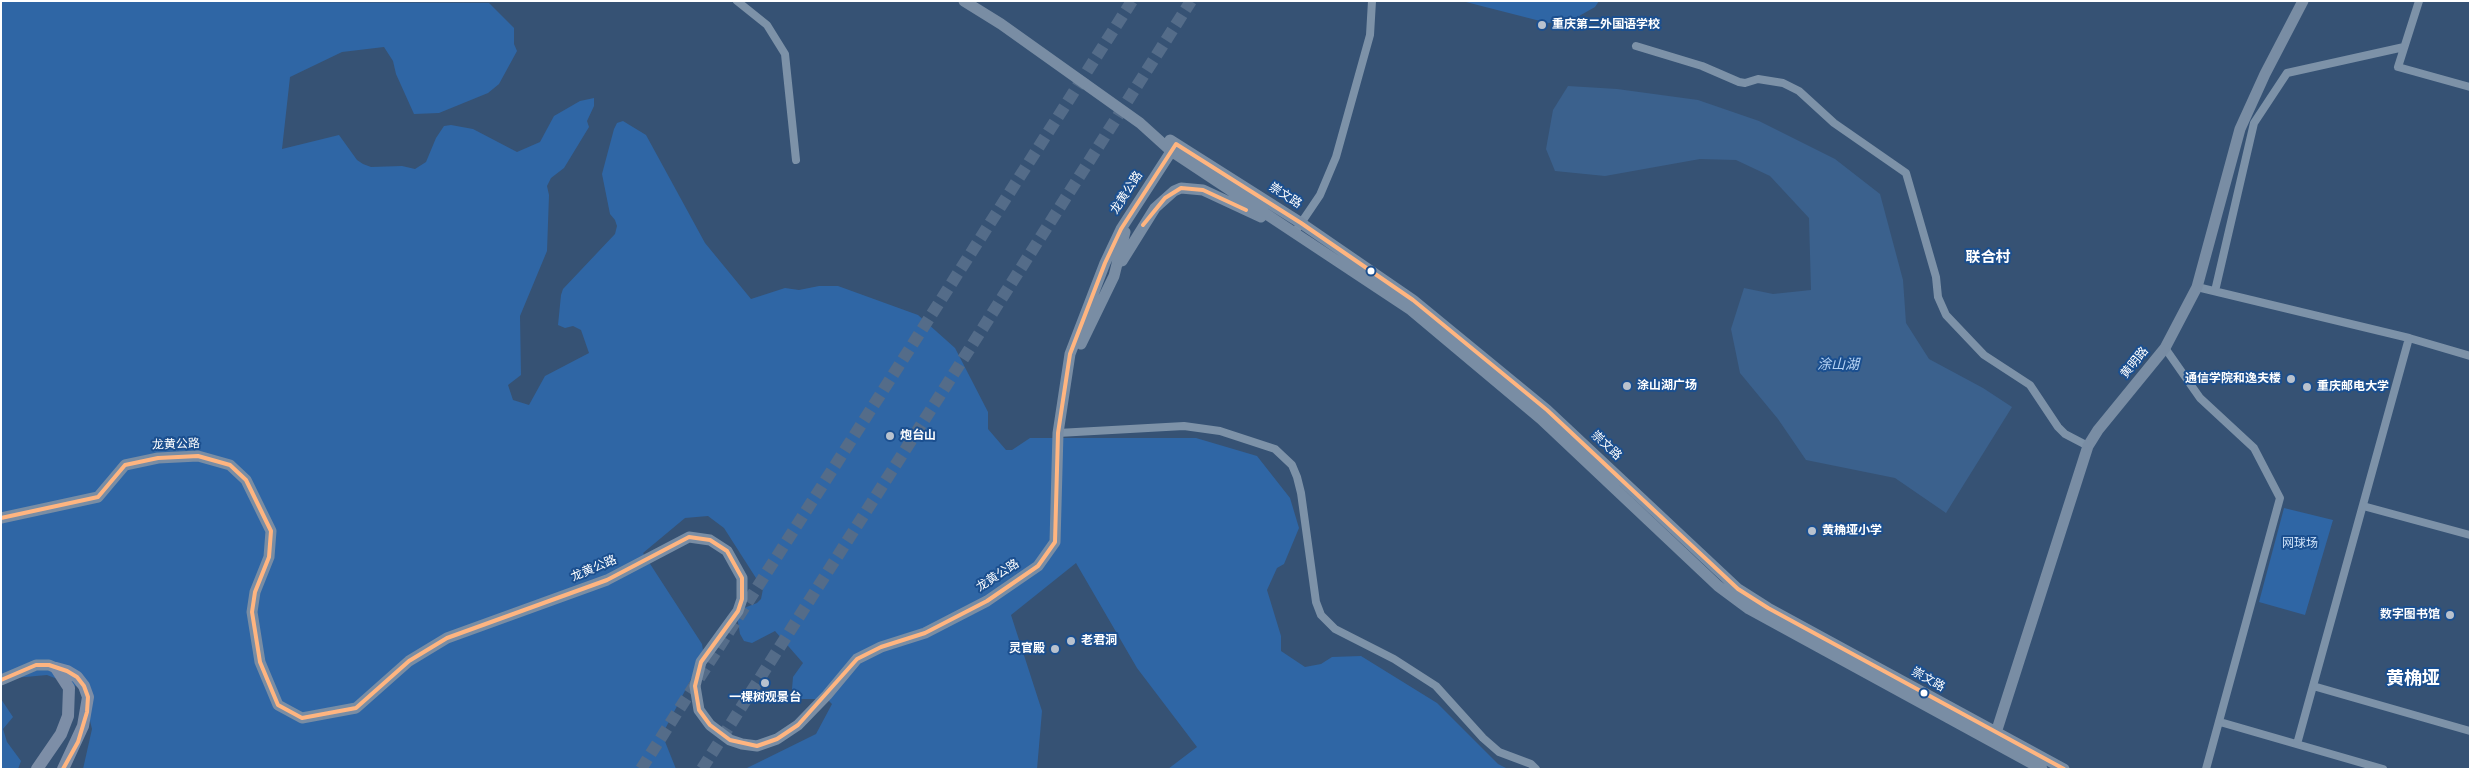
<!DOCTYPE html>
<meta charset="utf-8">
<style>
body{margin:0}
#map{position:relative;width:2471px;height:770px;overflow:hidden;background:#365274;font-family:"Titillium Web",sans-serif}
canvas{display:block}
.frame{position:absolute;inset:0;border:2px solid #fff;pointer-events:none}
</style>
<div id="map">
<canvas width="2471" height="770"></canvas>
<div class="frame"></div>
</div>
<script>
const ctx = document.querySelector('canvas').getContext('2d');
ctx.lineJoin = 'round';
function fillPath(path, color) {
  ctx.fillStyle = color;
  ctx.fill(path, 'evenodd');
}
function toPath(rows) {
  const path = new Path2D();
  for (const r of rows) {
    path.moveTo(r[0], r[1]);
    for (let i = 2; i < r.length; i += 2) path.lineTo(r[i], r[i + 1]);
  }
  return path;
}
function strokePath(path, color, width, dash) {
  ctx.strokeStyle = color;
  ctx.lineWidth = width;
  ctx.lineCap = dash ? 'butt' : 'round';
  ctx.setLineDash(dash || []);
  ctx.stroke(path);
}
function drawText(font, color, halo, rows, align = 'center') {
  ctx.font = font + ' "Titillium Web","Noto Sans SC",sans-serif';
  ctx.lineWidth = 4;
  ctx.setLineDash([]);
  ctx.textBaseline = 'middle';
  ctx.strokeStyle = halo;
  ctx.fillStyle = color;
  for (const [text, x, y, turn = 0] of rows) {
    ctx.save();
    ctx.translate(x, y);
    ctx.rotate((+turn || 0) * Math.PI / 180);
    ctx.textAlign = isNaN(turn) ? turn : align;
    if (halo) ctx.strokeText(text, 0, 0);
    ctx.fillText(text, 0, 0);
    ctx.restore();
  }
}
const green = toPath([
 [1,1,489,3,514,28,514,44,517,51,499,84,488,93,439,113,414,114,396,74,393,61,384,47,342,52,290,77,282,149,339,135,357,160,363,164,371,167,402,166,415,169,426,162,436,138,444,126,451,125,473,129,517,152,540,142,554,116,580,101,594,98,594,106,587,121,589,127,564,168,551,178,547,186,549,195,547,251,520,316,521,375,508,385,513,400,529,405,545,376,589,353,581,330,573,326,565,328,558,325,561,295,563,289,615,234,617,226,615,220,610,214,602,174,614,129,617,123,623,121,646,135,705,243,751,299,785,288,799,290,819,286,838,286,918,315,955,348,988,412,988,429,1006,450,1012,450,1030,438,1196,438,1257,456,1290,498,1299,528,1284,564,1277,568,1267,590,1281,636,1281,651,1305,667,1321,664,1332,657,1361,656,1437,703,1498,764,1508,769,1168,769,1197,747,1137,668,1076,563,1011,615,1042,711,1037,769,745,769,816,734,832,704,827,699,801,699,792,689,793,677,803,663,775,631,752,643,744,641,740,634,736,611,757,603,761,599,763,589,724,528,708,516,685,518,643,553,702,644,703,650,702,658,663,733,664,739,676,769,83,769,92,729,83,692,78,687,47,675,14,678,1,684],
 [1462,1,1599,1,1595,7,1572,20,1548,23],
 [2284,508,2333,520,2305,615,2259,602],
 [1,699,13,717,3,729,7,742,21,761,18,769,1,769]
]);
const water = toPath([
 [1568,86,1617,89,1698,100,1759,121,1835,159,1880,194,1903,280,1906,323,1929,359,1983,388,2012,407,1946,513,1895,478,1806,460,1778,419,1740,373,1731,329,1744,288,1773,294,1811,290,1809,218,1770,176,1736,160,1700,159,1605,176,1555,171,1546,149,1553,110]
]);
const primaryTunnel = toPath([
 [641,769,1132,1],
 [702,769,1191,1]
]);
const street = toPath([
 [737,1,767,25,785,54,796,160],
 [2419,1,2398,67,2470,87],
 [1636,46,1702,66,1739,82,1745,83,1758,79,1783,83,1799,91,1834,123,1906,173,1936,277,1938,297,1946,315,1984,355,2030,385,2058,427,2065,434,2088,446],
 [1295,232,1320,195,1336,157,1370,35,1372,1],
 [2197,287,2409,338,2297,744],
 [2215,291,2254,123,2287,73,2404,47],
 [2409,338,2470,356],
 [2165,348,2200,398,2254,448,2280,498,2206,769],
 [1058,433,1184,426,1220,431,1275,449,1292,465,1297,477,1301,493,1316,602,1321,615,1335,629,1394,659,1436,686,1483,738,1499,752,1531,764,1536,769],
 [2363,506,2470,535],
 [2313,686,2470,731],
 [2220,722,2383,769]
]);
const secondary = toPath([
 [964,1,1001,24,1140,123,1171,151,1411,310,1541,419,1718,586,1749,609,2042,769],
 [1170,140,1301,223,1413,300,1547,410,1738,589,1768,608,2064,769],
 [1122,261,1155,208,1174,191,1181,188,1203,190,1261,217],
 [1081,344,1114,276,1125,232],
 [1,518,98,497,125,465,158,458,198,456,230,465,246,480,271,531,269,557,255,592,252,612,260,662,278,705,302,718,356,708,409,661,447,638,607,580,689,537,710,540,727,551,742,578,742,599,738,611,701,662,695,686,699,710,710,725,730,740,742,744,757,746,777,739,798,725,827,695,857,659,881,647,925,633,987,601,1038,566,1055,542,1058,433,1070,354,1105,263,1121,229,1176,144],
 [1,680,36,665,49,665,56,668],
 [1994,739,2088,446,2098,430,2165,348,2197,287,2240,129,2265,74,2303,1]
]);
const primary = toPath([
 [56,668,67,671,77,677,84,686,88,697,83,726,63,769],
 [37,769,61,734,68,716,69,688,56,668]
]);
const bus1 = toPath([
 [1143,225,1165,198,1181,188,1203,190,1246,210],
 [1,518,98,497,125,465,158,458,198,456,230,465,246,480,271,531,269,557,255,592,252,612,260,662,278,705,302,718,356,708,409,661,447,638,607,580,689,537,710,540,727,551,742,578,742,599,738,611,701,662,695,686,699,710,710,725,730,740,757,746,777,739,798,725,857,659,881,647,925,633,987,601,1038,566,1055,542,1058,433,1070,354,1105,263,1121,229,1176,144,1301,223,1413,300,1547,410,1738,589,1768,608,2064,769],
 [1,680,36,665,49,665,67,671,77,677,84,686,88,697,87,712,78,742,63,769]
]);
const markers = [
 [1542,25,5,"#b9c2ce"],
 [1371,271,4.5,"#fff"],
 [2291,379,5,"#b9c2ce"],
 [1627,386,5,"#b9c2ce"],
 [2307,387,5,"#b9c2ce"],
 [890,436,5,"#b9c2ce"],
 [1812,531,5,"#b9c2ce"],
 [2450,615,5,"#b9c2ce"],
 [1071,641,5,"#b9c2ce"],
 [1055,649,5,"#b9c2ce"],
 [765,683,5,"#b9c2ce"],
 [1924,693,4.5,"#fff"]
];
const poiNames = [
 ["重庆第二外国语学校",1552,25],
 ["通信学院和逸夫楼",2281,379,"right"],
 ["涂山湖广场",1637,386],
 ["重庆邮电大学",2317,387],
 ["炮台山",900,436],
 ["黄桷垭小学",1822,531],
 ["数字图书馆",2440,615,"right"],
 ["老君洞",1081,641],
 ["灵官殿",1045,649,"right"],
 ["一棵树观景台",765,698,"center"]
];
const streetNames = [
 ["龙黄公路",1127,193,-57],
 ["崇文路",1285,196,33],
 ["黄明路",2135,363,-51],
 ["龙黄公路",176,445,-2],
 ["崇文路",1606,446,43],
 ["龙黄公路",594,569,-23],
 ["龙黄公路",998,576,-33],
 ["崇文路",1928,680,29]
];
const parkNames = [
 ["网球场",2300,544]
];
const waterNames = [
 ["涂山湖",1838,366]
];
const quarterNames = [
 ["联合村",1988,258]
];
const districtNames = [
 ["黄桷垭",2413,680]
];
fillPath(green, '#2f66a5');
fillPath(water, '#3b618d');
strokePath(primaryTunnel, '#546c89', 12, [12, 6]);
strokePath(street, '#7d92a8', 8);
strokePath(secondary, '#798da4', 11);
strokePath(primary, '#7d8ea7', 12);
strokePath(bus1, '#ffb580', 4);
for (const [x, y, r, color] of markers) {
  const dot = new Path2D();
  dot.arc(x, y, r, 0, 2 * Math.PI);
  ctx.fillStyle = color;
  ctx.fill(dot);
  strokePath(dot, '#1b4f8f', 2);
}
drawText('bold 12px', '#fff', '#1b4f8f', poiNames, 'left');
drawText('12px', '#fff', '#1b4f8f', streetNames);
drawText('12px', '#cfe3fa', '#1b4f8f', parkNames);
drawText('italic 14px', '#b5d3f5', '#1b4f8f', waterNames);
drawText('bold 15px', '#fff', '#1b4f8f', quarterNames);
drawText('bold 18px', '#fff', '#1b4f8f', districtNames);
</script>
